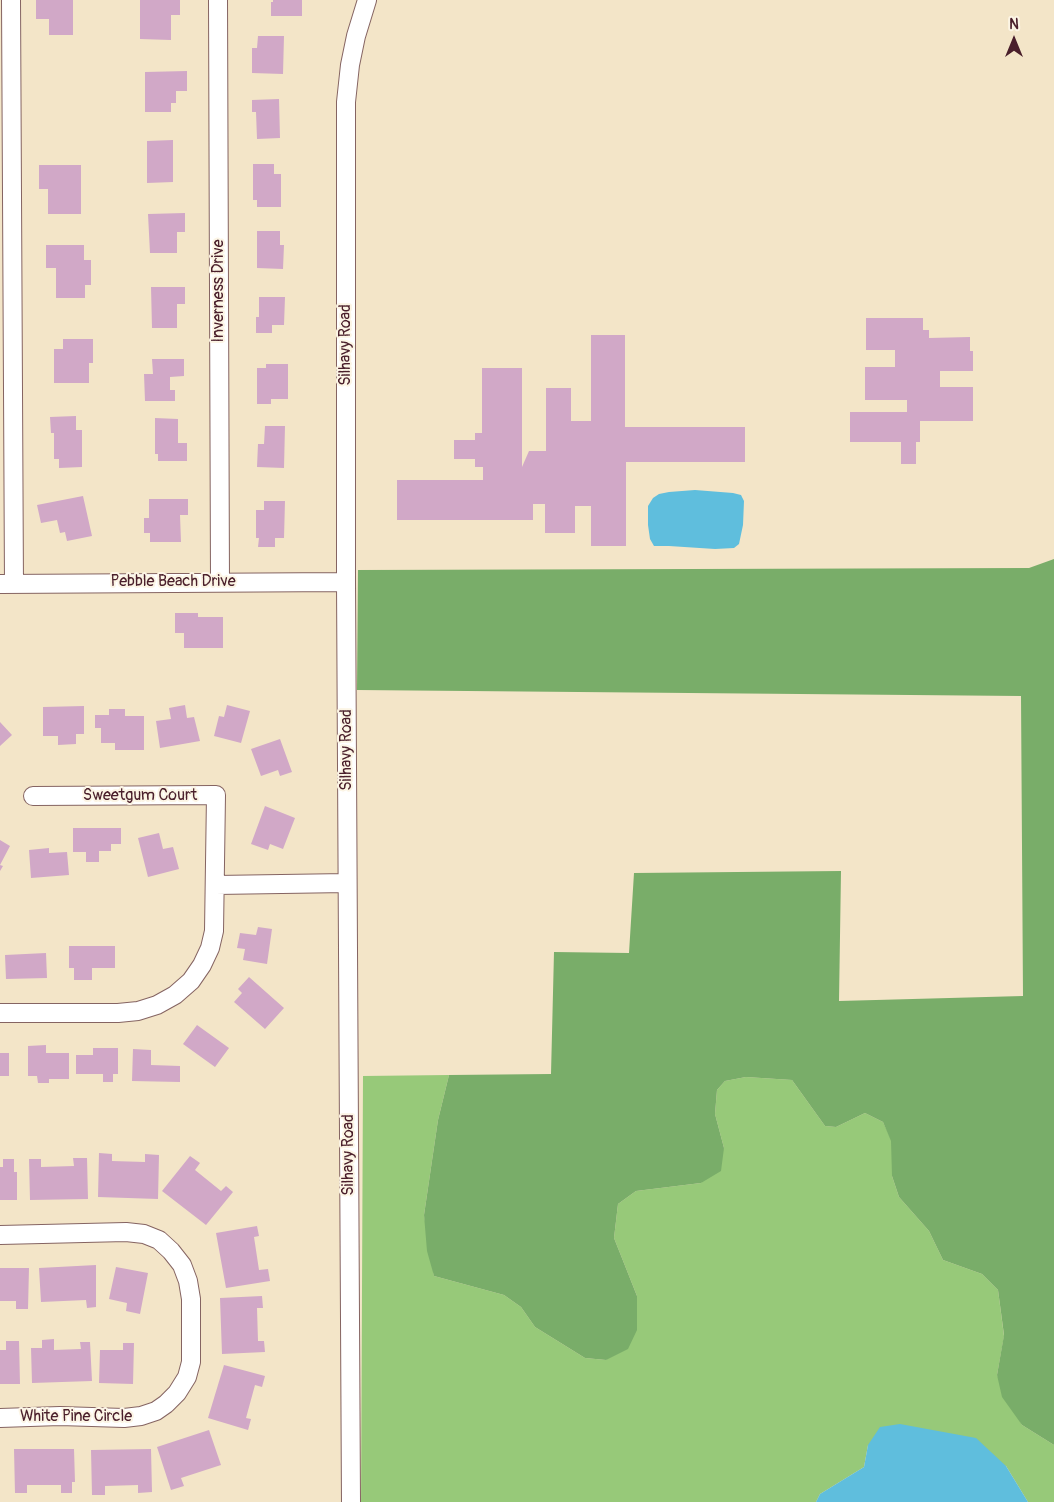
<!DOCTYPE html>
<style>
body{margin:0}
#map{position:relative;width:1054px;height:1502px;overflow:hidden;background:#f3e5c8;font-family:Pangolin,sans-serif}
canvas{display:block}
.north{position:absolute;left:989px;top:15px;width:50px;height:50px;-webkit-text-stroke:4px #fcf5e5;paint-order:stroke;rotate:0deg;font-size:14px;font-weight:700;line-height:20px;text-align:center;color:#4a1f2b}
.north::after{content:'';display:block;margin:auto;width:18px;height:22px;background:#4a1f2b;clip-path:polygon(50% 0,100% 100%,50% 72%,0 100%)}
</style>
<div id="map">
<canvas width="1054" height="1502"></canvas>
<div class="north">N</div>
</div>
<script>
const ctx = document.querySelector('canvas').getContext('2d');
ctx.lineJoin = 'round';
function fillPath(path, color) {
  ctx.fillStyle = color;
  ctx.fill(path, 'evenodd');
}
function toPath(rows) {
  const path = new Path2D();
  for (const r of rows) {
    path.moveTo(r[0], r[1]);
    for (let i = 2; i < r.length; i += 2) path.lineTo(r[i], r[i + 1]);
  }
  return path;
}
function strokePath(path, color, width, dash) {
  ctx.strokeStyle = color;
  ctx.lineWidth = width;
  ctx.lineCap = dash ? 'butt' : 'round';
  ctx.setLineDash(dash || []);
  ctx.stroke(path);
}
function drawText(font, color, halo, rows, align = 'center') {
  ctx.font = font + ' Pangolin,sans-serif';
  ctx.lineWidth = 4;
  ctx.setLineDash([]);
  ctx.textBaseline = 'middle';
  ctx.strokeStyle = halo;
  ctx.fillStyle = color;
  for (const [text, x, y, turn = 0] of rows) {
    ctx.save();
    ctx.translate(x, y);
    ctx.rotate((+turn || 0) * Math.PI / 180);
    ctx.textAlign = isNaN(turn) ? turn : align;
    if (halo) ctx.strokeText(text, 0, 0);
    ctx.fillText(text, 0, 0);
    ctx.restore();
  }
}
const green = toPath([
 [449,1075,438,1120,424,1215,434,1276,504,1295,521,1307,535,1327,585,1358,606,1360,637,1296,614,1238,618,1204,636,1191,701,1183,724,1148,715,1114,717,1090,725,1081,746,1077,792,1080,825,1126,836,1127,865,1113,883,1122,892,1141,892,1176,899,1197,929,1231,943,1260,982,1274,998,1290,1004,1336,997,1375,1022,1425,1054,1445,1054,1502,1028,1502,1006,1466,868,1445,864,1467,820,1494,816,1502,361,1502,363,1076]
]);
const forest = toPath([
 [1054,559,1054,1445,1022,1425,1002,1397,997,1375,1004,1335,998,1290,982,1274,943,1260,929,1231,899,1197,892,1176,891,1141,883,1122,865,1113,836,1127,825,1126,792,1080,746,1077,725,1081,717,1090,715,1114,724,1148,721,1171,701,1183,636,1191,618,1204,614,1238,637,1296,637,1330,628,1349,606,1360,585,1358,535,1327,521,1307,504,1295,434,1276,427,1251,424,1215,438,1120,449,1075,551,1074,554,952,629,953,634,873,841,871,839,1001,1023,996,1021,696,357,690,358,570,1029,568]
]);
const water = toPath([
 [695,490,733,493,741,495,744,501,743,525,739,544,734,548,715,549,669,546,654,546,650,539,648,525,648,506,653,498,659,494,669,492],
 [900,1424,976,1438,1006,1466,1028,1502,816,1502,820,1494,864,1467,868,1445,880,1427]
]);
const building = toPath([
 [36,0,73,0,73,35,49,35,49,19,36,19],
 [140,0,180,0,180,15,171,15,171,40,140,39],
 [273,0,302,0,302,16,271,16,271,2,273,2],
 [258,36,284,36,283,74,252,73,252,48,257,48],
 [187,71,187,91,176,91,176,103,171,103,171,112,145,112,145,72],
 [279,99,280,138,257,139,256,112,252,112,252,100],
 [173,140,173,182,147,183,147,141],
 [253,164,274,164,274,174,281,174,281,207,257,207,257,200,253,200],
 [39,165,81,165,81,214,48,214,48,189,39,189],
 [185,213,185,232,177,232,177,253,150,253,148,214],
 [257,231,280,231,280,245,284,245,283,269,257,268],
 [46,245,84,245,84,260,91,260,91,285,85,285,85,298,56,298,56,268,46,268],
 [151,287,185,287,185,304,177,304,177,328,152,328],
 [259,297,285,297,284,325,272,325,272,333,256,333,256,317,259,317],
 [866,318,923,318,923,330,929,330,929,338,970,337,970,351,973,351,973,371,940,371,940,387,973,387,973,421,920,421,920,442,916,442,916,464,901,464,901,442,850,442,850,412,907,412,907,400,865,400,865,367,895,367,895,350,866,350],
 [591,335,625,335,625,427,745,427,745,462,626,462,626,546,591,546,591,506,575,506,575,533,545,533,545,504,533,504,533,520,397,520,397,480,483,480,483,467,475,467,475,459,454,459,454,440,475,440,475,433,482,433,482,368,522,368,522,467,529,451,546,451,546,388,571,388,571,421,591,421],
 [63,339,93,339,93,363,89,363,89,383,54,383,54,349,63,349],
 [152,359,184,359,184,376,170,377,170,390,175,390,175,401,145,401,144,374,153,374],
 [266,364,288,364,288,399,271,399,271,404,257,404,257,368,266,368],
 [76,416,76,430,82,430,82,467,59,468,59,459,54,459,54,433,51,433,50,417],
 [155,418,178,419,178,443,187,443,187,461,158,461,158,454,155,454],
 [265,426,285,426,284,468,257,467,258,444,264,444],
 [83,496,92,536,67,541,65,532,60,533,57,520,41,523,37,505],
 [149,499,188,499,188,515,180,515,181,542,150,542,150,533,144,533,144,518,149,518],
 [264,501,285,501,284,538,275,538,275,547,258,547,259,538,256,538,256,510,264,510],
 [175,613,198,613,198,617,223,617,223,648,184,648,184,633,175,633],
 [185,705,187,718,194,717,200,741,160,748,156,721,171,719,169,708],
 [227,705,250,711,241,743,214,736,219,716,224,717],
 [84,706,84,734,76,734,76,744,58,745,58,736,43,736,43,707],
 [109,709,125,709,125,716,144,716,144,750,115,750,115,743,101,743,101,728,95,728,95,715,109,715],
 [0,722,12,735,0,746],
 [280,739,292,772,280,776,278,770,261,776,251,749],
 [265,806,295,818,283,849,270,844,268,850,251,844],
 [73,828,121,828,121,844,111,844,111,851,99,851,99,862,86,862,86,852,73,852],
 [159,833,163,849,173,847,179,869,148,877,138,838],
 [0,840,10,846,0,865,3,866,0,871],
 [49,848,49,853,67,852,69,875,31,878,29,850],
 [258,927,272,929,267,964,243,960,245,949,237,948,240,933,256,935],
 [69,946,115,946,115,968,92,968,92,980,74,980,74,968,69,968],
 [46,953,47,978,6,979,5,955],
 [249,977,284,1008,265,1029,234,1002,242,993,238,989],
 [197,1025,229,1048,215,1067,183,1044],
 [46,1045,46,1053,69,1053,69,1079,49,1079,49,1083,38,1083,37,1076,28,1076,28,1046],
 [93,1048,118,1048,118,1074,113,1074,113,1082,103,1082,103,1074,76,1074,76,1055,93,1055],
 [133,1049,151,1050,151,1065,180,1066,180,1082,132,1081],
 [0,1053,9,1053,9,1076,0,1076],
 [99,1153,112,1154,112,1161,145,1162,145,1154,159,1155,158,1199,98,1197],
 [190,1156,200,1163,195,1170,221,1191,226,1186,233,1192,206,1225,162,1191],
 [73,1158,87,1158,88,1199,30,1200,29,1159,41,1159,41,1167,74,1166],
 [3,1159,14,1159,14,1172,17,1172,17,1200,0,1200,0,1167,3,1167],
 [257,1226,259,1236,254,1237,259,1270,268,1269,270,1281,226,1288,216,1233],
 [96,1265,96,1307,87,1308,86,1300,41,1302,39,1268],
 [116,1267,148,1273,140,1314,126,1311,127,1303,109,1299],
 [0,1268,29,1268,28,1309,16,1309,16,1301,0,1301],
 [262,1296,263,1308,257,1308,258,1341,264,1341,265,1352,222,1354,220,1298],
 [54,1339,54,1350,81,1349,80,1342,90,1342,92,1381,32,1383,31,1348,42,1348,42,1340],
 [6,1341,19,1341,20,1384,0,1384,0,1350,6,1350],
 [123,1343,134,1343,133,1384,99,1383,100,1350,123,1350],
 [224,1365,265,1376,262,1387,255,1385,246,1418,251,1419,248,1430,208,1418],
 [209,1430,221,1465,181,1478,184,1486,171,1490,157,1447],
 [14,1449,74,1449,75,1482,72,1482,72,1493,61,1493,61,1485,27,1485,27,1493,15,1493],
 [151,1449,152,1492,138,1493,138,1485,105,1486,105,1495,92,1495,91,1450]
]);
const minor = toPath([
 [11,0,14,584],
 [218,0,220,582],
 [0,584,346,582],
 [216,885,347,883],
 [0,1013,118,1013,138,1011,157,1005,175,995,191,981,202,965,210,948,214,931,216,795,33,796],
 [0,1235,126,1232,144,1234,159,1240,171,1251,182,1265,188,1281,191,1299,191,1362,187,1377,177,1393,166,1404,156,1411,141,1416,124,1418,60,1416,0,1418],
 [351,1502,346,582,346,102,350,65,356,36,367,0]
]);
const streetNames = [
 ["Inverness Drive",219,291,-90],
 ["Silhavy Road",346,345,-90],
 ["Pebble Beach Drive",173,582],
 ["Silhavy Road",347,750,-90],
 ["Sweetgum Court",140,796],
 ["Silhavy Road",349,1155,-90],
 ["White Pine Circle",76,1417]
];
fillPath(green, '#97c979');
fillPath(forest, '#79ad69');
fillPath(water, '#5fbedd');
fillPath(building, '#d1a8c7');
strokePath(minor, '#856462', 20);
strokePath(minor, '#fff', 18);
drawText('16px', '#4a1f2b', '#fcf5e5', streetNames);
</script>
